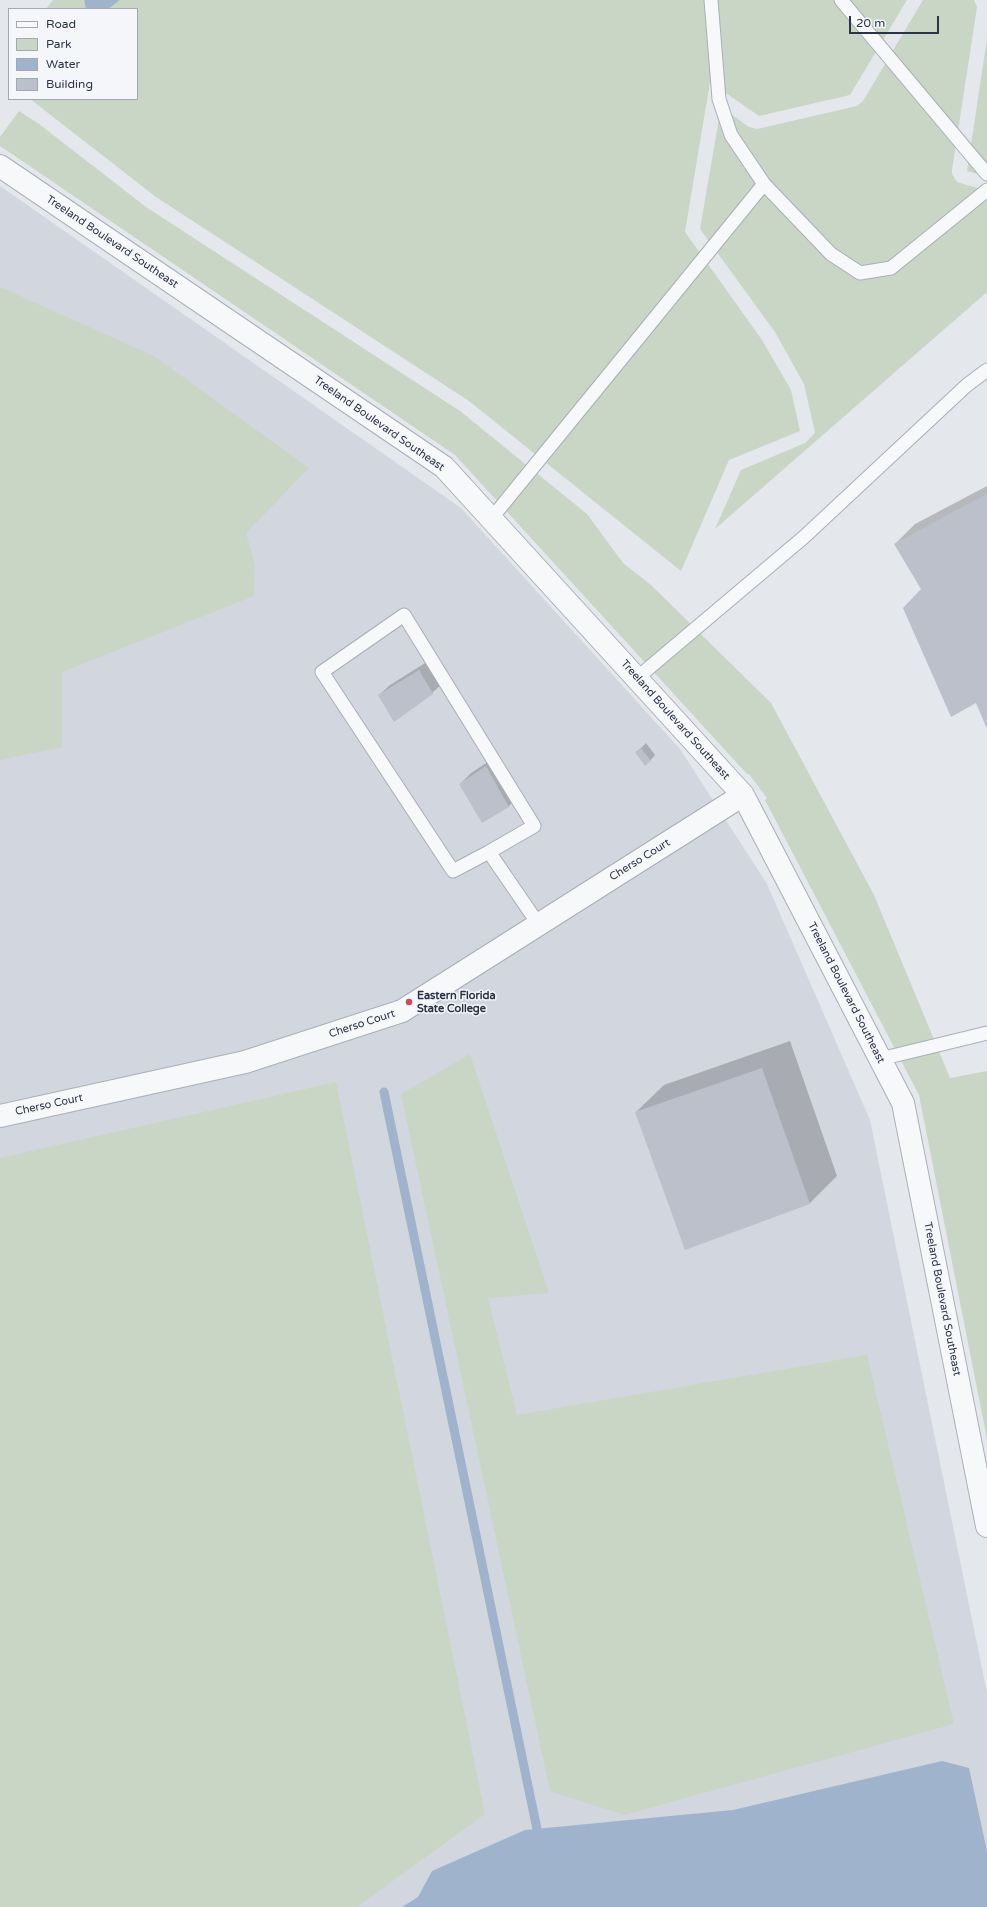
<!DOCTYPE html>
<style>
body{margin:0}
#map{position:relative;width:987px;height:1907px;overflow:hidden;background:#e4e7ec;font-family:"Varela Round",sans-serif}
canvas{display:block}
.legend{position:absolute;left:8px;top:8px;width:130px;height:92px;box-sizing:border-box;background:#f4f6f9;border:1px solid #a4a8b1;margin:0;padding:5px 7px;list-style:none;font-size:12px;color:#2b3445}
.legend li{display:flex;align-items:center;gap:8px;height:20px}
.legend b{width:20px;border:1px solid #a4a8b1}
.scale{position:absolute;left:849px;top:16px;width:90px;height:18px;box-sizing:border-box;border:2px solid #2b3445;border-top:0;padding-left:5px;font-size:12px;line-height:14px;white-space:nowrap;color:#2b3445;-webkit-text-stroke:3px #f4f6f9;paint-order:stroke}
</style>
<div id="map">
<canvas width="987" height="1907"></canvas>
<ul class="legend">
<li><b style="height:5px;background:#f7f8fa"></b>Road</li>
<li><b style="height:11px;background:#c9d6c5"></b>Park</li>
<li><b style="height:11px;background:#9fb4cc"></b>Water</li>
<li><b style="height:11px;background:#bbc0ca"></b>Building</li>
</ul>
<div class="scale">20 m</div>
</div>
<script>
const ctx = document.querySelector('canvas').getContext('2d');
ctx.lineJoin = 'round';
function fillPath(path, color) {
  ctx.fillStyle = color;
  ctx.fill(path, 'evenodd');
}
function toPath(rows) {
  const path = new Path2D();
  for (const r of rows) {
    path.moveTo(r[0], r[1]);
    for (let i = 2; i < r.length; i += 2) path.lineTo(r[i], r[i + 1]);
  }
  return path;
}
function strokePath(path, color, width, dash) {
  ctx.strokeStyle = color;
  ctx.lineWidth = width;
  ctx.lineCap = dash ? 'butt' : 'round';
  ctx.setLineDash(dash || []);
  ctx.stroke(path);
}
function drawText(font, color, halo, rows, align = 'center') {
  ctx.font = font + ' "Varela Round",sans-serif';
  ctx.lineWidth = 3;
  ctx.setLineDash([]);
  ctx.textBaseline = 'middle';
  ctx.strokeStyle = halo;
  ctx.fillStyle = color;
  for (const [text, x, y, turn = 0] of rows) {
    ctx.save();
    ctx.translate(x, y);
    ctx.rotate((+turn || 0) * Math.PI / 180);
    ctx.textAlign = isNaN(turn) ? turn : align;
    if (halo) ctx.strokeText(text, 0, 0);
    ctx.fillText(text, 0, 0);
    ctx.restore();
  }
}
const built = toPath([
 [0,186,461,508,680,749,767,884,870,1120,987,1693,987,1907,0,1907]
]);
const green = toPath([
 [53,0,84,0,86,9,46,9],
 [120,0,907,0,850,95,759,116,710,82,685,232,762,340,791,390,800,431,729,460,681,571,469,401,156,197,30,99,137,99,137,9,108,9],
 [923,0,974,0,977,7,952,170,952,174,957,182,987,191,987,292,715,529,741,470,805,443,815,433,804,384,775,332,700,229,721,107,749,127,757,129,857,106,863,101],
 [987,39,987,177,967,171],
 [19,111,39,124,146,207,460,411,587,514,623,563,651,585,771,703,874,895,950,1078,987,1071,987,1439,919,1095,765,800,767,798,749,774,747,774,455,455,0,146,0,137],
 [0,287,154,356,309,468,246,533,255,565,254,596,62,672,62,747,0,760],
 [470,1054,549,1293,488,1298,517,1415,867,1355,954,1724,624,1815,550,1791,401,1094],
 [336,1082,485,1814,357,1907,0,1907,0,1158]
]);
const water = toPath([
 [84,0,120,0,108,9,86,9],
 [942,1761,969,1768,987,1851,987,1907,402,1907,418,1897,432,1871,525,1830,733,1810]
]);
const shadow = toPath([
 [987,486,987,727,977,702,922,590,895,544,915,524],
 [430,660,443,683,432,693,379,695,390,685],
 [646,743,655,755,650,761,636,753],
 [497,756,519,795,509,806,483,822,460,784,471,773],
 [790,1041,837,1176,809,1204,636,1112,664,1085]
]);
const stream = toPath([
 [384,1092,537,1829]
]);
const building = toPath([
 [987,494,987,729,976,703,951,717,903,608,921,589,894,544],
 [419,670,433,694,394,722,378,695],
 [641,748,651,761,645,766,635,752],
 [486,766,509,807,482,823,459,784],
 [762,1068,810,1204,685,1250,635,1112]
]);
const service = toPath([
 [711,0,719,99,731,135,764,184],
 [841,0,987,174],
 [491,519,764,184,831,254,860,273,891,268,987,190],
 [637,678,804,537,967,385,987,370],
 [489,852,534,826,404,615,322,672,453,871,489,852,539,925],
 [880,1059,987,1033]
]);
const minor = toPath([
 [0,166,444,467,743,795,903,1103,987,1526],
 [0,1116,245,1062,402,1011,743,795]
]);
const markers = [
 [409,1002,4,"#d1495b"]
];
const streetNames = [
 ["Treeland Boulevard Southeast",112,242,34],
 ["Treeland Boulevard Southeast",379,424,35],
 ["Treeland Boulevard Southeast",675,720,48],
 ["Cherso Court",640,860,-32],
 ["Treeland Boulevard Southeast",846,993,63],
 ["Cherso Court",362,1024,-18],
 ["Cherso Court",49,1105,-12],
 ["Treeland Boulevard Southeast",942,1299,79]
];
const poiNames = [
 ["Eastern Florida",417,996],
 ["State College",417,1009]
];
fillPath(built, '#d2d6de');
fillPath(green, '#c9d6c5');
fillPath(water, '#9fb4cc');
fillPath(shadow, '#0003');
strokePath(stream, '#9fb4cc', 9);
fillPath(building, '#bbc0ca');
strokePath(service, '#a9aeb7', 15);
strokePath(minor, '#a9aeb7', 24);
strokePath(service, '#f7f8fa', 13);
strokePath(minor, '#f7f8fa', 22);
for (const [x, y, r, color] of markers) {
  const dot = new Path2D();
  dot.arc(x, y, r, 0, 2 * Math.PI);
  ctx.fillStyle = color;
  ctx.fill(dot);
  strokePath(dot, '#f4f6f9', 1.5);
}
drawText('11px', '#2b3445', '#f4f6f9', streetNames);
drawText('bold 11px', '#2b3445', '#f4f6f9', poiNames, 'left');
</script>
